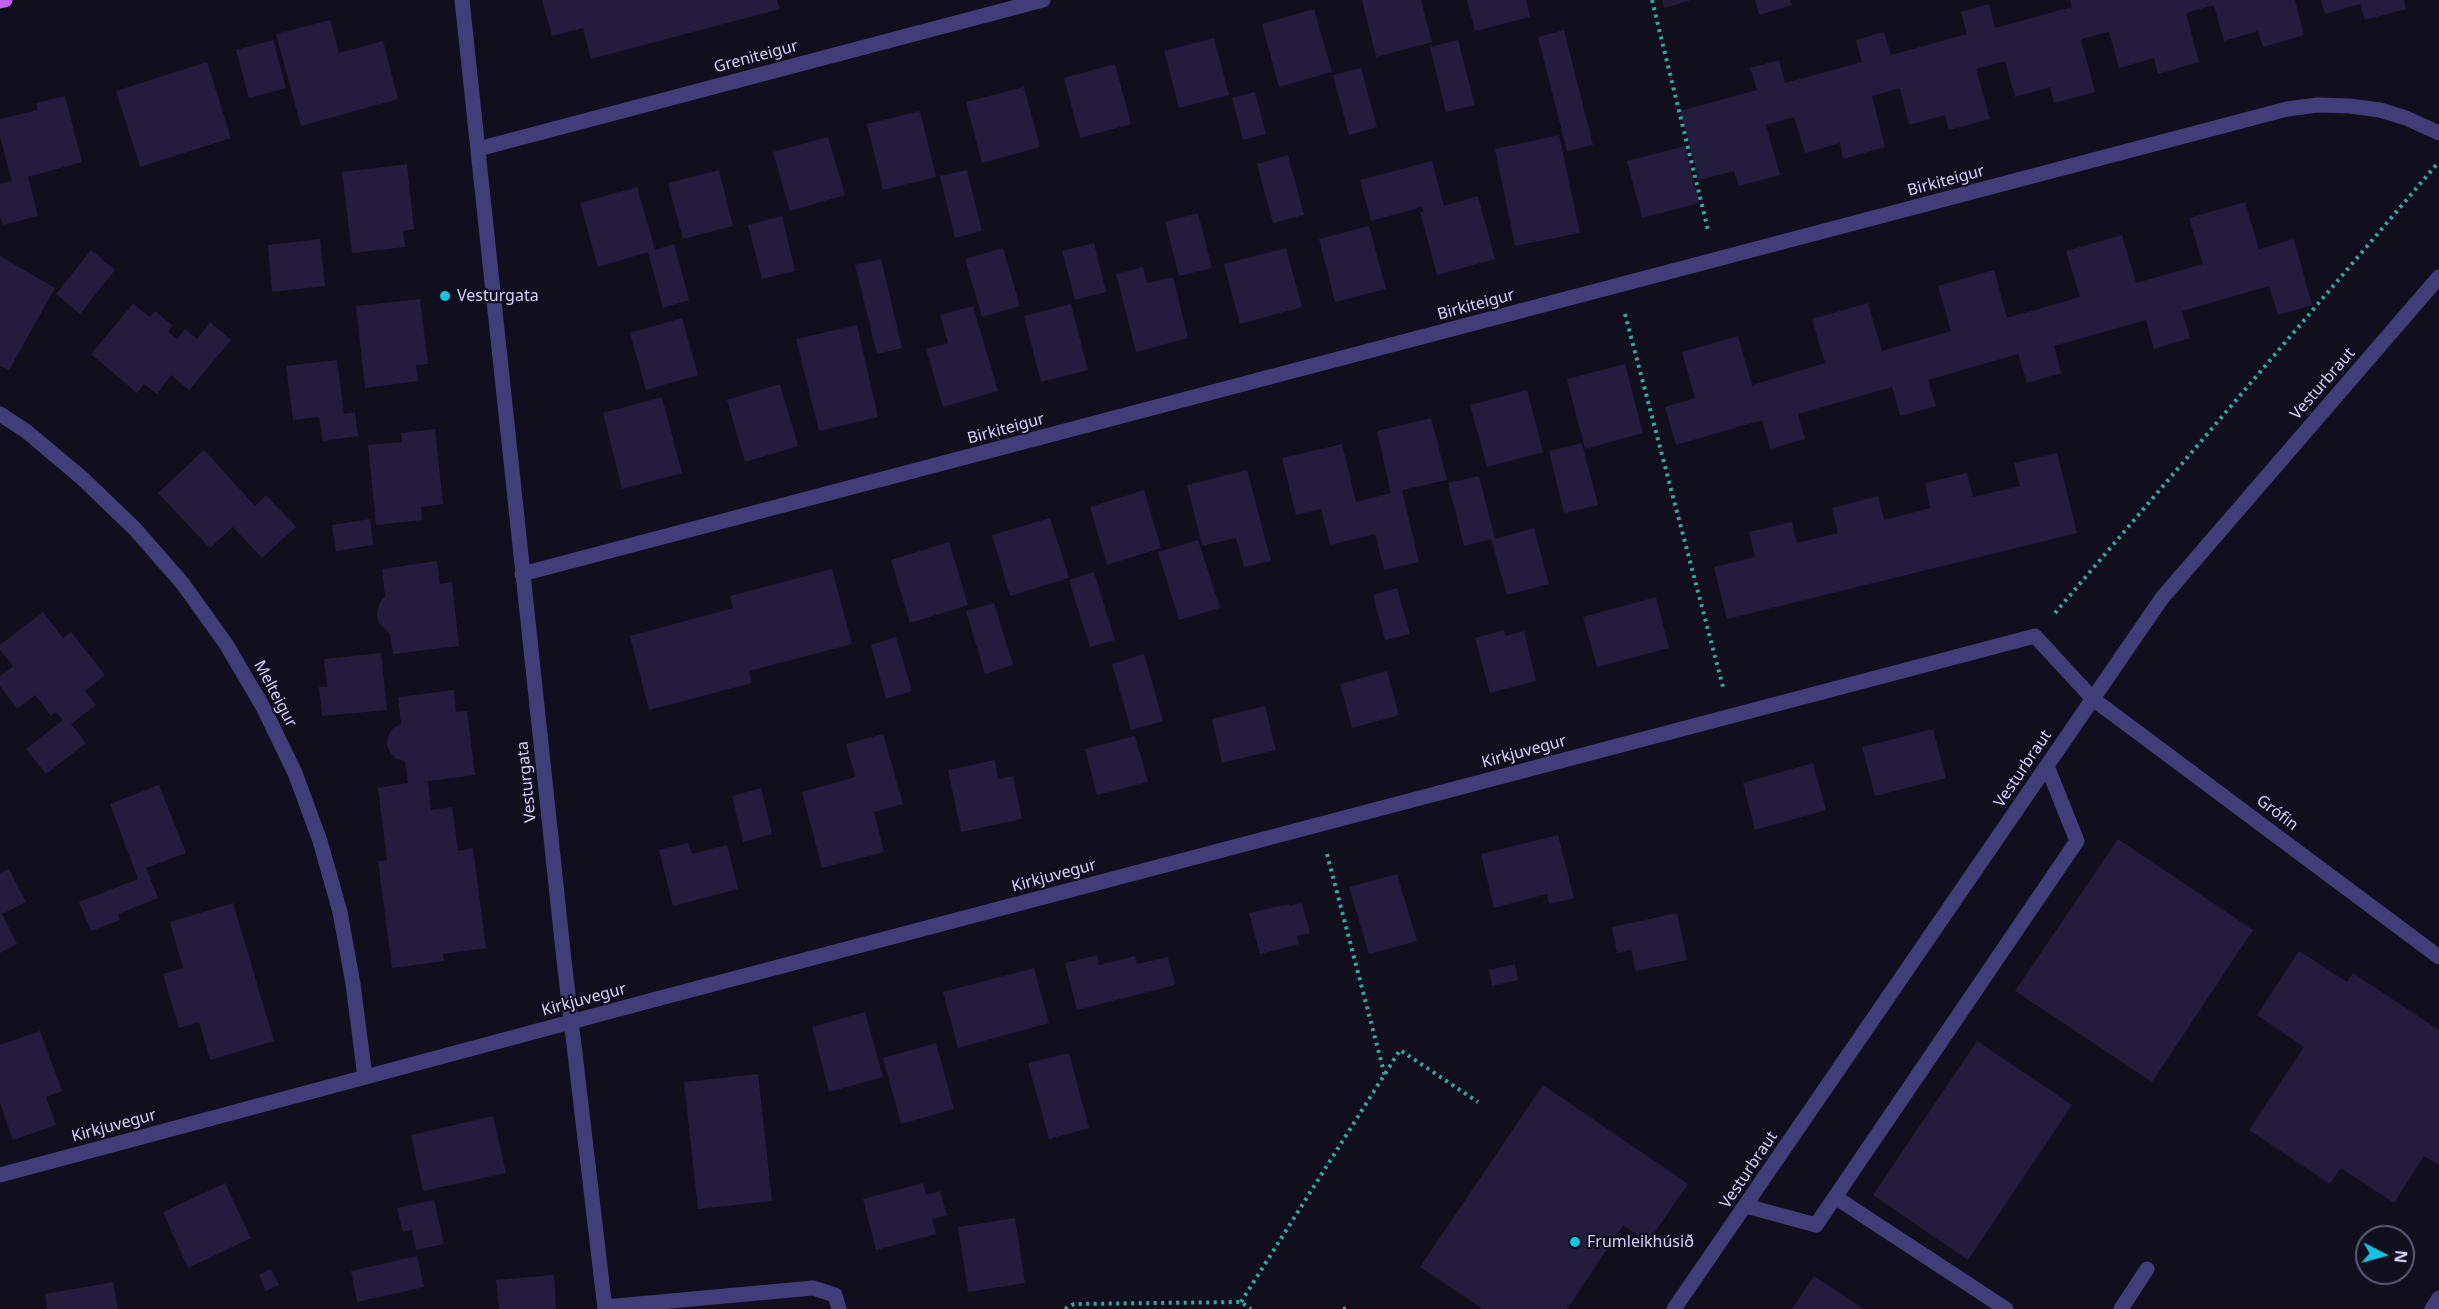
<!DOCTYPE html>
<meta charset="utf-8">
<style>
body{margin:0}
#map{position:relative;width:2439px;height:1309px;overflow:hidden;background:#110e1e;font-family:"Noto Sans",sans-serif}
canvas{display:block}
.north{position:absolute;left:2355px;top:1225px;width:60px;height:60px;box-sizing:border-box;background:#110e1e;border:2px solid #605b76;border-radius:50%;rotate:96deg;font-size:16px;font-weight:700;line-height:24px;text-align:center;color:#d6cffb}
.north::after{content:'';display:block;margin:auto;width:21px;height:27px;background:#15c2e1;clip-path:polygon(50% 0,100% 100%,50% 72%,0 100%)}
</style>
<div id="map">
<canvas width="2439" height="1309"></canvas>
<div class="north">N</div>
</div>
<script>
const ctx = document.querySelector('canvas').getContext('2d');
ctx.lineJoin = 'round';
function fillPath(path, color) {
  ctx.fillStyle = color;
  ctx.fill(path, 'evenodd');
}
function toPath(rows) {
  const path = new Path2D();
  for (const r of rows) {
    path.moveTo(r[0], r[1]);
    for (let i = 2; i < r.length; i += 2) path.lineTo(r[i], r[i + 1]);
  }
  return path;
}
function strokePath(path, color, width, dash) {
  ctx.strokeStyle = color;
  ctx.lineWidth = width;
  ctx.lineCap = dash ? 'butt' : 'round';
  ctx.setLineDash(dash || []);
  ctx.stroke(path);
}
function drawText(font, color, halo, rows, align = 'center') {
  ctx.font = font + ' "Noto Sans",sans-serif';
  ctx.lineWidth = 4.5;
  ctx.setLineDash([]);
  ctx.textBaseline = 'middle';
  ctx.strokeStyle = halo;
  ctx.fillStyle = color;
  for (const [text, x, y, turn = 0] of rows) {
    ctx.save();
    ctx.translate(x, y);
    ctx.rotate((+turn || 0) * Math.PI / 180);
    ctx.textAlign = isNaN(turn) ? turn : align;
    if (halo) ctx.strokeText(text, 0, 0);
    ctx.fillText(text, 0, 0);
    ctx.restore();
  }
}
const building = toPath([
 [542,0,777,0,780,9,591,59,583,28,552,36],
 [1362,0,1421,0,1432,42,1376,57],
 [1467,0,1526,0,1530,17,1475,31],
 [1662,0,1689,0,1689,1,1664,8],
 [1755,0,1790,0,1792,5,1759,15],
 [2070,0,2295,0,2304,35,2263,47,2258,31,2224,41,2214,5,2186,13,2199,62,2158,74,2154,58,2119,68,2109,32,2081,39,2095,92,2054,103,2050,87,2015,97,2005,61,1976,69,1990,119,1949,130,1945,115,1909,125,1900,88,1872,96,1885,147,1843,159,1840,143,1805,153,1794,117,1766,125,1780,175,1739,186,1734,171,1699,180,1680,111,1757,90,1750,68,1779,60,1785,83,1862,62,1856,40,1884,32,1891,55,1967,34,1961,12,1989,4,1995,28,2072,7],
 [2321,0,2404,0,2406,9,2365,20,2360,4,2325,14],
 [1314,9,1332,72,1279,87,1262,24],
 [330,20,339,53,383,41,398,99,301,126,276,34],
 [1564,30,1593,145,1567,151,1538,37],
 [1214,38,1229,95,1179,108,1164,51],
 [273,40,286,88,249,98,236,50],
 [1458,40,1475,105,1446,112,1430,47],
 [207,62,231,138,140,167,116,91],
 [1115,64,1131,124,1080,138,1064,78],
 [1361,68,1377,127,1349,135,1333,75],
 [1024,87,1040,147,982,163,966,102],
 [1255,92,1266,134,1243,140,1232,98],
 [65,96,82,162,28,177,38,216,3,225,0,216,0,184,12,181,0,137,0,119,38,110,36,103],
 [920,111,936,177,883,190,867,124],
 [1559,135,1580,233,1515,246,1495,149],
 [828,137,845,195,790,211,773,152],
 [1685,146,1699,203,1642,218,1627,161],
 [1288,155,1304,215,1273,223,1257,164],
 [1432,161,1444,206,1478,196,1495,259,1437,275,1420,212,1423,212,1422,207,1371,221,1360,180],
 [407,164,414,229,403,231,405,247,352,253,342,172],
 [719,170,733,226,683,239,668,183],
 [967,170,982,231,955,238,940,176],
 [637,187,655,250,674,244,689,300,663,308,648,252,598,267,580,203],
 [2245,202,2259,249,2294,239,2312,305,2278,315,2269,286,2182,311,2190,338,2154,349,2146,320,2054,346,2061,373,2027,383,2018,354,1928,380,1936,406,1900,416,1892,387,1798,414,1805,439,1770,449,1762,420,1676,445,1665,407,1695,398,1682,352,1738,336,1752,385,1825,363,1812,319,1868,303,1882,351,1951,331,1938,286,1994,270,2007,318,2080,297,2066,251,2122,235,2136,283,2203,264,2189,218],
 [1198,213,1212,268,1179,276,1165,222],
 [782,216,795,271,762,279,748,225],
 [1369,226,1386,289,1335,302,1319,239],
 [320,239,325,286,272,292,268,245],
 [1094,243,1106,292,1075,300,1062,251],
 [1003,248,1020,306,982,317,965,259],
 [1286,248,1302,307,1240,324,1224,264],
 [91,250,115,270,80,314,56,294],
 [0,256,55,288,9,370,0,366],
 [881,259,902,348,877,354,855,265],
 [1143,267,1147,283,1173,277,1188,338,1136,352,1116,274],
 [420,299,428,364,416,365,418,381,365,388,356,306],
 [133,304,150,317,155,311,173,326,168,332,177,339,185,329,197,339,210,322,231,340,189,390,171,375,157,394,144,384,137,393,91,354],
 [1071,304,1088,370,1041,382,1024,316],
 [973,306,998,391,943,407,926,349,948,343,940,315],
 [682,318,698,375,646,390,630,333],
 [857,325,878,417,819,431,796,339],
 [337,360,344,414,355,412,358,436,323,441,319,417,293,420,286,366],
 [1625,364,1643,433,1585,449,1567,379],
 [780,384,798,446,745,462,727,400],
 [1527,390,1543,452,1487,467,1470,405],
 [662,397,682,473,622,489,603,413],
 [1431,418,1447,480,1402,490,1419,562,1384,570,1375,534,1330,545,1321,509,1296,515,1282,458,1342,444,1356,502,1391,493,1377,431],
 [435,429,443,504,421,507,422,520,376,525,368,445,402,442,401,433],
 [1582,443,1598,505,1564,513,1549,451],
 [204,450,255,506,266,495,296,527,262,558,233,527,210,548,158,493],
 [2057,453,2077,533,1727,619,1714,567,1755,557,1749,532,1792,522,1797,543,1838,533,1832,508,1878,496,1884,520,1930,508,1925,483,1967,473,1973,497,2020,486,2014,463],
 [1247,470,1271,561,1244,567,1236,538,1202,546,1187,485],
 [1479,476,1495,539,1534,528,1549,584,1507,595,1491,539,1464,546,1448,483],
 [1144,490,1161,548,1107,565,1090,507],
 [1050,518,1069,578,1010,596,992,535],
 [370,519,373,545,336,551,332,525],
 [1198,540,1220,608,1179,620,1158,552],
 [949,542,968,605,910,623,891,560],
 [437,561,440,584,452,582,459,646,393,654,390,634,379,623,377,615,379,604,385,596,382,569],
 [832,569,852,644,749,671,752,683,649,710,630,636,733,608,730,596],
 [1094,572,1115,640,1090,647,1069,580],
 [1397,588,1410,634,1385,640,1373,595],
 [1656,597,1669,648,1597,667,1583,617],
 [994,603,1013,665,985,674,966,611],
 [43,612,63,638,71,632,105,675,85,691,96,705,71,724,86,743,46,774,26,749,63,720,56,712,51,716,35,695,17,709,0,686,0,676,13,666,0,650,0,645],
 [1504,630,1505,636,1524,631,1536,681,1490,693,1475,638],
 [896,637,912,691,886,699,871,645],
 [381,653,387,710,322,716,319,687,327,687,324,659],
 [1144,654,1163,721,1131,730,1112,664],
 [1387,671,1399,715,1352,728,1340,684],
 [454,690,456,712,467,711,475,775,428,781,431,810,452,807,458,851,473,848,486,948,443,954,444,961,392,968,378,861,387,860,378,788,408,783,405,761,397,759,391,754,387,746,388,737,392,729,401,724,398,697],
 [1265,706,1276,750,1222,763,1212,719],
 [1933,729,1946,778,1875,796,1862,747],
 [883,734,903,804,874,812,884,852,822,868,802,792,855,777,846,744],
 [1135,736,1148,782,1097,795,1085,749],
 [995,760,998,779,1013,776,1022,819,961,832,948,770],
 [1813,763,1826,810,1755,830,1743,783],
 [159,785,186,853,146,868,158,898,118,914,120,920,91,931,79,902,138,879,110,804],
 [761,788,772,834,743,842,732,796],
 [1558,835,1574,898,1549,904,1547,894,1494,908,1481,854],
 [2118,839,2253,930,2152,1082,2015,991],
 [688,843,692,854,727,845,738,889,673,906,659,850],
 [9,869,26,902,2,914,17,944,0,953,0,873],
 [1397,874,1417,941,1369,954,1349,887],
 [233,903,274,1041,210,1060,199,1022,179,1028,163,974,183,968,170,922],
 [1302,903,1310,933,1297,936,1299,944,1260,954,1249,913,1289,904,1289,906],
 [1677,913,1687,960,1636,971,1631,950,1617,953,1612,927],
 [2299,951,2347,982,2353,973,2439,1030,2439,1165,2424,1156,2394,1203,2341,1168,2330,1184,2249,1130,2304,1047,2257,1015],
 [1097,955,1099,965,1135,956,1137,964,1168,957,1175,985,1077,1010,1065,963],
 [1515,964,1518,980,1492,986,1489,970],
 [1034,968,1049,1023,958,1048,943,992],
 [865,1012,883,1077,829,1092,812,1027],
 [40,1031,62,1091,46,1097,56,1125,13,1140,0,1103,0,1045],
 [1977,1041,2072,1105,1968,1260,1873,1195],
 [936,1043,954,1109,901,1124,883,1058],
 [1069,1053,1089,1128,1049,1139,1028,1063],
 [758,1074,772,1201,698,1209,684,1082],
 [1543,1085,1688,1184,1648,1242,1623,1225,1567,1309,1483,1309,1420,1267],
 [493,1116,506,1173,423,1191,411,1135],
 [225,1183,251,1238,188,1268,163,1212],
 [923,1183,926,1195,940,1191,947,1215,932,1219,936,1234,876,1250,863,1199],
 [434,1200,444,1244,416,1250,412,1230,403,1232,397,1208],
 [1015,1218,1025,1283,968,1292,958,1227],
 [417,1256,424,1287,357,1302,351,1271],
 [271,1269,279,1285,266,1291,259,1275],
 [554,1275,556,1309,499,1309,496,1280],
 [1814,1276,1864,1309,1792,1309],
 [113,1282,118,1309,47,1309,45,1294]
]);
const path = toPath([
 [1652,0,1708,230],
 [1625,314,1723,687],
 [2055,613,2437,164],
 [1327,854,1385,1076],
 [1241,1302,1400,1050,1478,1102],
 [1065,1309,1074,1304,1241,1302,1251,1309],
 [1343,1309,1349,1308]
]);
const minor = toPath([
 [462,0,564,960,605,1309],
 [478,149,1043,0],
 [0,414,26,431,82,478,135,529,183,584,226,644,263,707,295,773,320,841,340,912,353,984,365,1077],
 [522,574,2287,109,2318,105,2350,106,2380,110,2406,118,2439,133],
 [0,1175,649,1001,2035,636,2093,699,2439,957],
 [1835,1197,2006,1309],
 [1746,1206,1816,1225,2077,841,2047,766],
 [605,1307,813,1288,835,1295,839,1309],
 [1674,1309,2162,598,2439,277],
 [2121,1309,2147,1269],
 [2432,1309,2439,1298]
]);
const major = toPath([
 [0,1,5,0]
]);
const markers = [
 [445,296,6,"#15c2e1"],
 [1575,1242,6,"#15c2e1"]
];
const streetNames = [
 ["Greniteigur",756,57,-15],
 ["Birkiteigur",1946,181,-15],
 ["Birkiteigur",1476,305,-15],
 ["Vesturbraut",2323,384,-49],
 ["Birkiteigur",1006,429,-15],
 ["Melteigur",275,694,62],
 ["Kirkjuvegur",1524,752,-15],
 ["Vesturbraut",2023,769,-56],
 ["Vesturgata",527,782,-96],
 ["Grófin",2277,813,37],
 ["Kirkjuvegur",1054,876,-15],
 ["Kirkjuvegur",584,1000,-15],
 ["Kirkjuvegur",114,1126,-15],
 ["Vesturbraut",1749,1170,-56]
];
const poiNames = [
 ["Vesturgata",457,296],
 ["Frumleikhúsið",1587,1242]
];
fillPath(building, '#241c3d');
strokePath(path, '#38a5a4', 4, [3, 4.5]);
strokePath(minor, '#423d78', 15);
strokePath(major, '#c260f0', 15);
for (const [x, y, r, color] of markers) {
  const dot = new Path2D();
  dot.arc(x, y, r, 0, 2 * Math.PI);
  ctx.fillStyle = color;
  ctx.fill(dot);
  strokePath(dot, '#110e1e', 2);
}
drawText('16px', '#d6cffb', '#110e1e', streetNames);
drawText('16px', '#d6cffb', '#110e1e', poiNames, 'left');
</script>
